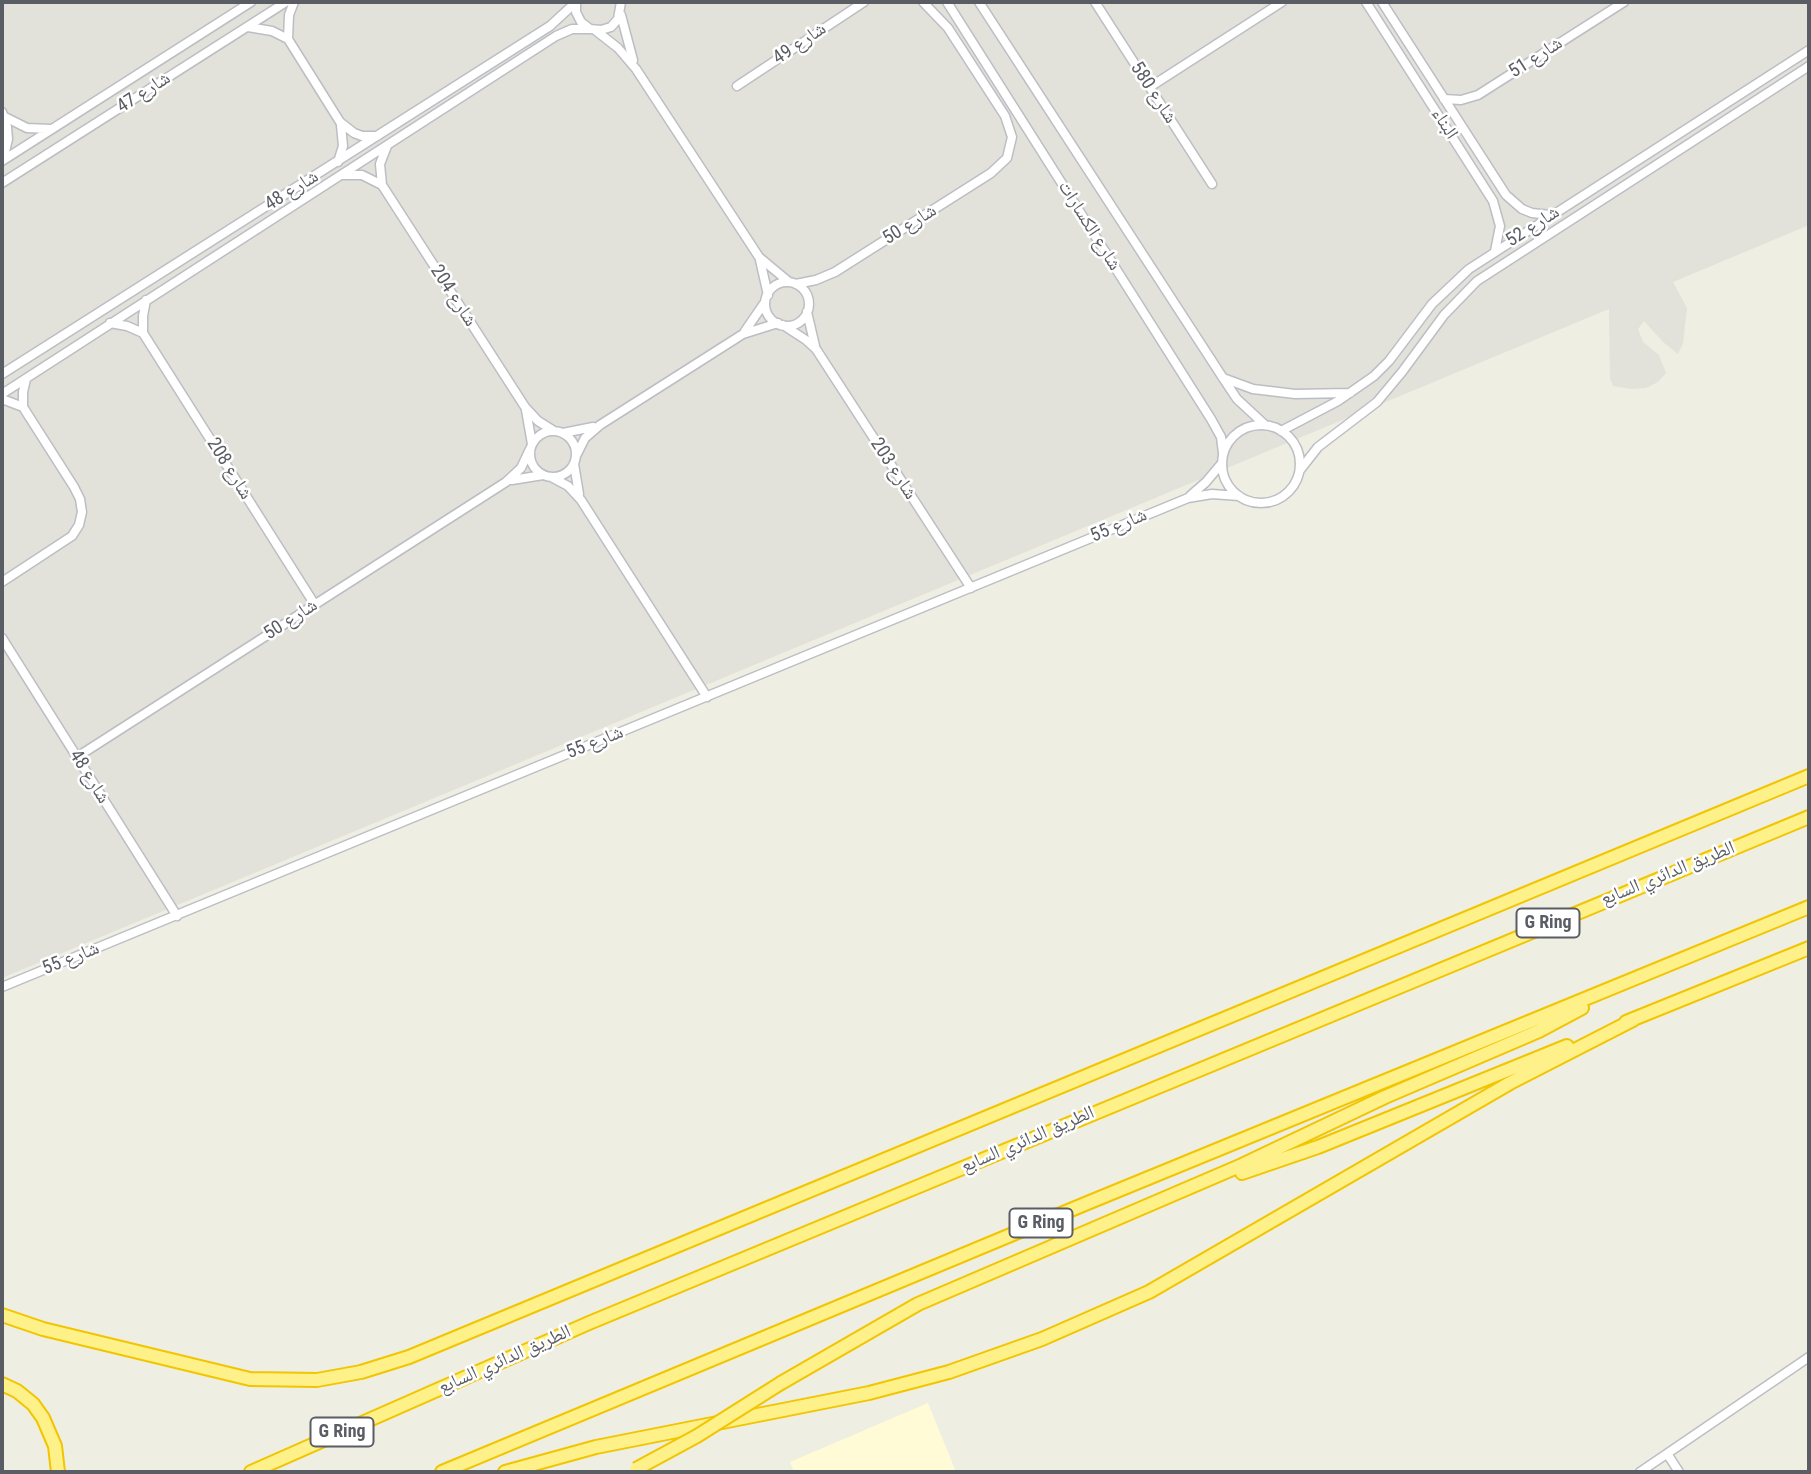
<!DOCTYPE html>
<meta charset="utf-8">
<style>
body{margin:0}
#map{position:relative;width:1811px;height:1474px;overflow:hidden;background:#efeee2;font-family:"Roboto Condensed",sans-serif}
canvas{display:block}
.frame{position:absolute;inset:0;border:4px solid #5a5d64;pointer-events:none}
</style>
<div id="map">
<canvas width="1811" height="1474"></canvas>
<div class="frame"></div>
</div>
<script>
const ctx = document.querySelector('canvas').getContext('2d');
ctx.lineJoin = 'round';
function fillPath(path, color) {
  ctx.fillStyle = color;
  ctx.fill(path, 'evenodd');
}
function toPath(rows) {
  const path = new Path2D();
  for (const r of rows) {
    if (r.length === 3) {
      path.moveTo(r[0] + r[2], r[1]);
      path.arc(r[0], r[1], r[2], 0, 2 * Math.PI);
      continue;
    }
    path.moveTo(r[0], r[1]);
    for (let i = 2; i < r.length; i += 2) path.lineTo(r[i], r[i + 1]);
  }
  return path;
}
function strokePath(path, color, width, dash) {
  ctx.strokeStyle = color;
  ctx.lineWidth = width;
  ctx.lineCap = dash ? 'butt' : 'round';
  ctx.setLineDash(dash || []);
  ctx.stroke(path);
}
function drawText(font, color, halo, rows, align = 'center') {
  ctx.font = font + ' "Roboto Condensed","Noto Naskh Arabic",sans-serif';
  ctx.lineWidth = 5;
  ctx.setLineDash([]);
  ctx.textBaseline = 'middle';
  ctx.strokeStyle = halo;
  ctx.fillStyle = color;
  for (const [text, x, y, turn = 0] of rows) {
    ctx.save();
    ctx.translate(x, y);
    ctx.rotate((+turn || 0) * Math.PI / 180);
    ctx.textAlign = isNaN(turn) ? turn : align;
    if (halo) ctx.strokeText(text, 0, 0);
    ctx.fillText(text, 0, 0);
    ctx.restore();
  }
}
const commercial = toPath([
 [928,1403,956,1472,794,1472,790,1462]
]);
const industrial = toPath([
 [2,2,1809,2,1809,225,1673,282,1687,308,1683,343,1678,354,1663,342,1644,321,1638,329,1643,342,1659,355,1666,373,1658,382,1646,388,1631,389,1613,386,1610,379,1609,309,2,978]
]);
const minor = toPath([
 [294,2,289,15,288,39,340,122,354,133,362,136,377,136],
 [576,2,576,12,581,22,590,29,601,30,611,27,618,19,621,2],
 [947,2,1211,419,1221,437,1223,453],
 [979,2,1223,378,1237,399,1265,425],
 [1095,2,1212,184],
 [1366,2,1493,201,1500,226,1495,251],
 [1382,2,1506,195,1522,209,1532,213,1550,215],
 [621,15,633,60],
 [248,27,272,31,288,39],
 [595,30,618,48,636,69,759,257,789,282],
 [737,86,864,2],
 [1150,87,1282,2],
 [1444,99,1461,100,1478,95,1624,2],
 [2,112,7,127,8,139,3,160],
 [5,117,27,128,51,129],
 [387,146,380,164,382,185,525,407,538,421,554,431],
 [2,161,251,2],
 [338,162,343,146,341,125],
 [342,175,362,175,382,185],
 [2,183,286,2],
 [760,260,768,295],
 [787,304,22],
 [796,284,816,280,835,272,991,173,1007,158,1012,137,1005,116,948,28,923,2],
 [146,300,143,316,143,333,315,605],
 [807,312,815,346],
 [110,323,127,326,143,333],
 [783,325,806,340,816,349,971,588],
 [745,331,765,302],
 [2,374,550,26,576,2],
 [1223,378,1253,389,1295,394,1350,393],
 [2,394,556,36,572,29,590,29],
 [2,399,23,407],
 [526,410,532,444],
 [1261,464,39],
 [1281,431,1338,401,1374,376,1389,361,1432,304,1469,269,1809,50],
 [553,454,23],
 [563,433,593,427],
 [576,456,585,438,600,425,743,334,778,323],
 [574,464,579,494],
 [1300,470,1318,447,1377,402,1402,372,1444,315,1477,281,1809,66],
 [551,477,568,486,581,500,707,697],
 [512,480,543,475],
 [1190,496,1206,482,1222,463],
 [2,582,72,536,79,525,82,512,80,499,74,487,23,407,23,392,26,379],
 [2,638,177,916],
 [77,757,506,482,521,468,530,449],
 [2,987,1188,498,1212,494,1239,496],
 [1668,1455,1679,1472],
 [1640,1472,1809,1357]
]);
const highway = toPath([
 [1626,1022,1809,948],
 [1242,1173,1318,1147,1567,1046],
 [2,1315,43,1329,250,1379,317,1380,361,1372,409,1357,1809,776],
 [781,1383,918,1304,1242,1165,1385,1097,1539,1031,1582,1008],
 [2,1384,17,1391,33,1404,43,1418,55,1446,58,1472],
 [251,1472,589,1323,1809,817],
 [442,1472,1085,1204,1809,907],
 [505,1472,596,1447,869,1393,949,1372,1042,1339,1149,1292,1510,1083,1633,1020]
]);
const highwayBridge = toPath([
 [636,1469,697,1436,781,1383]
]);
const shields = [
 [1548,923,63],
 [1041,1223,63],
 [342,1432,63]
];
const shieldNames = [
 ["G Ring",1548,923],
 ["G Ring",1041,1223],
 ["G Ring",342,1432]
];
const streetNames = [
 ["شارع 49",800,44,-34],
 ["شارع 51",1536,58,-33],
 ["شارع 47",144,93,-33],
 ["شارع 580",1153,93,57],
 ["البناء",1444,124,58],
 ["شارع 48",292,191,-32],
 ["شارع 50",910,225,-32],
 ["شارع الكسارات",1089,226,58],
 ["شارع 52",1533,227,-33],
 ["شارع 204",453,296,57],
 ["شارع 208",229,469,58],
 ["شارع 203",893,469,57],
 ["شارع 55",1119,526,-23],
 ["شارع 50",291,620,-33],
 ["شارع 55",595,743,-22],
 ["شارع 48",89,777,58],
 ["الطريق الدائري السابع",1668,874,-22],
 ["شارع 55",71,959,-22],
 ["الطريق الدائري السابع",1028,1140,-23],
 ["الطريق الدائري السابع",505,1360,-24]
];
fillPath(commercial, '#fffbd7');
fillPath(industrial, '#e2e1da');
strokePath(minor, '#bcbec5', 11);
strokePath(highway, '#f1c500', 16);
strokePath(minor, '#fff', 8);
strokePath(highway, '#fff189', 12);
strokePath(highwayBridge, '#f1c500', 16, []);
strokePath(highwayBridge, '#fff189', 12);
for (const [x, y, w] of shields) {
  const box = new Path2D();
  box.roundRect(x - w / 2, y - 14.5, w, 29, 5);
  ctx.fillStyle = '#fff';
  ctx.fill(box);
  strokePath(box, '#5a5d64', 2);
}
drawText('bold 18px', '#5a5d64', null, shieldNames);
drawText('19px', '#5a5d64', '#fff', streetNames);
</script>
